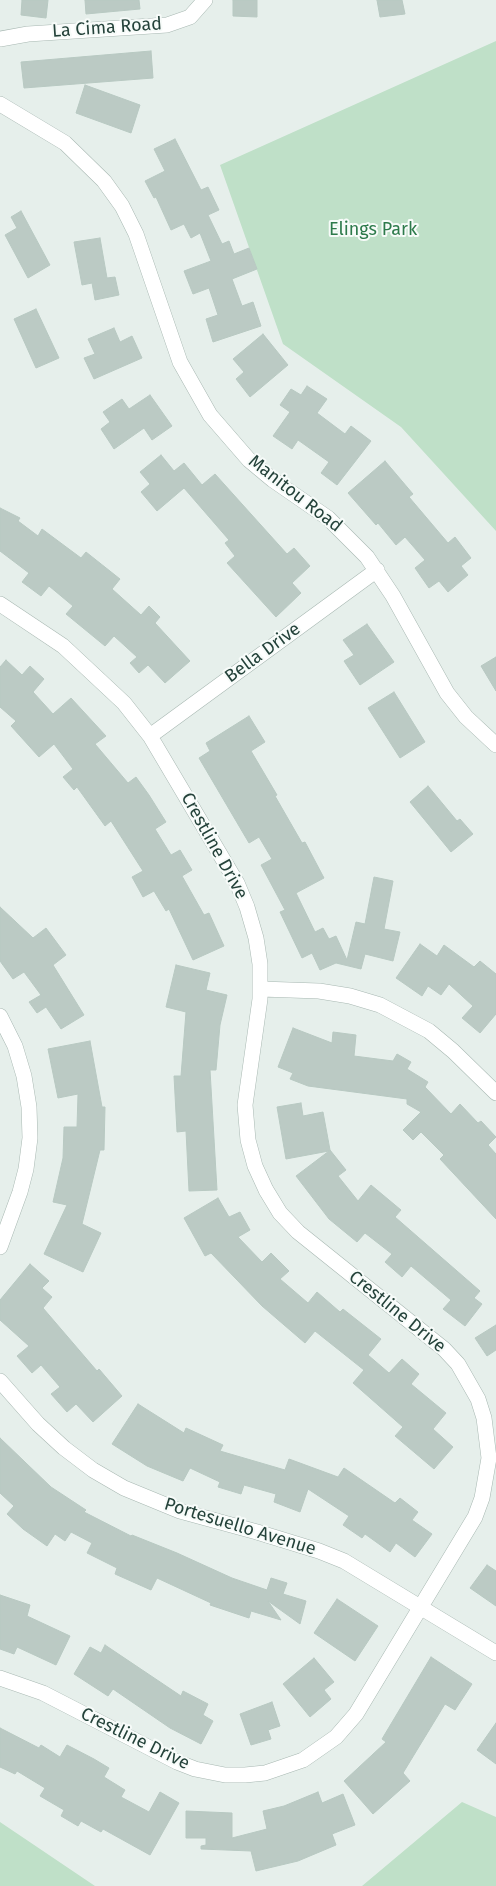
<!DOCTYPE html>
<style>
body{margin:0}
canvas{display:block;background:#e6efeb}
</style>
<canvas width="496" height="1886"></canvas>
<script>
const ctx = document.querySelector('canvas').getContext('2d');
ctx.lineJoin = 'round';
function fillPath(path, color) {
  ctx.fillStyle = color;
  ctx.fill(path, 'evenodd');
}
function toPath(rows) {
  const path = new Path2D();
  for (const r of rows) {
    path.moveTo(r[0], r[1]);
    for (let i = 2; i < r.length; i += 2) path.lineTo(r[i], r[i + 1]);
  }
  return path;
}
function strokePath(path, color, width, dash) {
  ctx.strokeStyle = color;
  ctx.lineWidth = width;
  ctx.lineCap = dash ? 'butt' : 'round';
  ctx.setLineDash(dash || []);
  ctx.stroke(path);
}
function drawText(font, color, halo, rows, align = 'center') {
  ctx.font = font + ' "Fira Sans",sans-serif';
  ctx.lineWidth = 4;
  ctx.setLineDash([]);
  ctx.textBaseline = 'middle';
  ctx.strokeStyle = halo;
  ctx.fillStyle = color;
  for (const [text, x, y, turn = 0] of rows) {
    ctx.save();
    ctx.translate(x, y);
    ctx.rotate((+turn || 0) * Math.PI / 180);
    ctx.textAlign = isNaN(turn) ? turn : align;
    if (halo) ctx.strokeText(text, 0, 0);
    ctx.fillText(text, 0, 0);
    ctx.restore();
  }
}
const green = toPath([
 [496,41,496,531,401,427,283,344,220,165],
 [462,1802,496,1817,496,1886,362,1886],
 [0,1822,95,1886,0,1886]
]);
const building = toPath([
 [22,0,48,0,46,18,21,15,22,0],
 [85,0,139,0,140,9,86,14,85,0],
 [233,0,257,0,257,17,233,16,233,0],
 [377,0,402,0,405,14,380,17,377,0],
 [151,51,153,78,24,88,21,62,151,51],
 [85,85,140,105,131,133,76,113,85,85],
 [175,139,201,190,208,187,219,210,208,215,222,244,229,241,234,254,249,248,257,269,232,279,242,306,253,302,261,326,213,342,206,319,218,315,209,288,193,294,184,271,211,261,200,233,191,238,184,224,171,230,156,197,154,198,145,181,165,171,154,149,175,139],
 [21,211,50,265,28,278,5,235,17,228,11,217,21,211],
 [100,238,107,278,115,277,119,295,95,300,92,283,82,285,74,242,100,238],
 [36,309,59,358,36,368,14,319,36,309],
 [114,328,120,342,132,336,142,358,94,379,84,358,95,354,88,339,114,328],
 [263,334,288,365,250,397,236,379,244,372,233,359,263,334],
 [307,386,327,399,317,413,345,434,351,426,371,441,337,485,321,473,329,462,298,440,292,449,273,436,290,412,280,405,291,389,301,395,307,386],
 [150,395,172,426,152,440,144,428,114,449,101,429,110,422,103,412,122,399,129,409,150,395],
 [161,455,174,471,184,463,202,485,215,474,287,554,294,548,310,566,292,583,301,593,276,617,227,563,235,556,225,543,229,540,184,488,157,511,141,492,150,484,140,472,161,455],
 [385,461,413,494,409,497,448,543,455,537,471,558,461,566,468,575,448,592,439,581,429,588,415,568,425,560,405,537,396,545,378,523,376,525,348,493,385,461],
 [0,508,20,518,18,521,38,536,42,529,81,558,86,552,120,579,112,589,141,615,149,606,160,617,155,623,190,661,165,683,148,665,139,673,130,663,137,657,114,636,105,646,66,614,73,606,49,586,41,596,22,582,29,573,0,551,0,508],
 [367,624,394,662,360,685,344,661,354,655,343,640,367,624],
 [496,657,496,691,481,666,496,657],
 [6,660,22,675,30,666,44,679,33,692,53,714,71,698,106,736,95,744,128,783,136,777,149,795,166,822,155,829,171,855,180,850,192,870,182,876,204,915,209,913,224,946,193,960,169,909,166,911,154,891,143,897,132,877,143,871,111,821,105,826,77,787,74,790,63,777,73,769,54,744,39,757,11,726,16,721,0,707,0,667,6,660],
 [394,692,425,742,400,758,368,708,394,692],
 [249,716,265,742,251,751,277,795,275,796,302,843,305,842,324,878,296,893,315,932,323,928,329,939,336,936,347,960,356,922,365,924,374,877,393,881,384,929,400,932,393,961,365,954,361,969,336,963,320,970,312,953,302,958,280,912,285,910,261,865,272,859,259,837,249,843,199,758,210,751,206,743,249,716],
 [428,786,457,821,460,819,473,834,451,852,410,802,428,786],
 [0,907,33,938,46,928,66,955,53,965,84,1015,61,1029,46,1007,37,1013,29,1002,41,995,24,972,13,979,0,961,0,907],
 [420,944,437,956,444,945,474,967,480,961,496,974,496,1014,480,1033,462,1018,473,1006,449,984,441,995,428,986,422,996,396,978,420,944],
 [176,965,210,973,206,990,227,995,220,1025,216,1070,210,1070,217,1190,189,1191,186,1131,177,1132,174,1076,181,1076,186,1012,166,1007,176,965],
 [293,1028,332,1043,333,1032,356,1035,354,1056,393,1061,397,1054,411,1062,407,1069,428,1082,425,1087,451,1114,460,1104,478,1123,481,1121,496,1137,488,1145,496,1154,496,1219,440,1159,444,1155,421,1132,413,1140,403,1130,421,1112,407,1104,407,1099,308,1086,290,1079,293,1073,278,1067,293,1028],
 [90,1041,102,1107,105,1107,104,1150,100,1150,82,1224,101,1233,83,1272,44,1254,67,1205,53,1202,63,1158,64,1127,77,1127,78,1094,58,1098,48,1049,90,1041],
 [301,1103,303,1116,323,1112,330,1150,346,1170,338,1176,358,1201,371,1185,401,1210,395,1217,480,1291,474,1298,482,1304,465,1326,443,1309,451,1300,411,1266,402,1277,385,1262,392,1254,365,1233,357,1242,329,1219,296,1176,329,1151,286,1159,277,1107,301,1103],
 [218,1198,229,1217,240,1212,250,1230,238,1237,262,1262,271,1253,289,1271,280,1279,308,1303,317,1292,340,1312,343,1309,381,1339,368,1355,389,1373,402,1359,419,1374,411,1384,446,1413,433,1429,453,1447,434,1469,395,1436,403,1427,353,1383,364,1370,315,1331,305,1343,262,1306,211,1253,205,1256,184,1218,218,1198],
 [30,1264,49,1281,42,1288,52,1297,43,1308,97,1371,99,1369,122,1396,93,1422,76,1404,67,1412,51,1394,60,1387,41,1365,32,1373,17,1356,29,1346,0,1320,0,1300,30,1264],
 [496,1325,496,1350,487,1356,475,1338,496,1325],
 [138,1404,184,1433,186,1428,223,1445,220,1451,285,1470,289,1459,338,1477,344,1468,395,1503,400,1498,418,1512,412,1520,432,1534,415,1557,396,1543,390,1552,365,1534,362,1538,343,1525,349,1516,308,1489,300,1512,274,1502,276,1494,244,1485,241,1494,218,1487,220,1482,190,1468,183,1481,147,1466,112,1444,138,1404],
 [0,1438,51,1487,86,1510,84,1512,131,1536,132,1535,177,1553,232,1578,267,1590,271,1578,287,1583,283,1594,306,1601,300,1624,268,1601,281,1620,251,1611,249,1618,210,1605,211,1603,157,1578,151,1590,115,1574,117,1568,87,1553,92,1543,71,1532,65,1541,55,1534,47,1546,23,1529,7,1514,14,1506,0,1493,0,1438],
 [487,1565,496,1571,496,1606,470,1588,487,1565],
 [0,1595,30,1605,27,1616,70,1636,56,1665,17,1647,14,1654,0,1649,0,1595],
 [337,1599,378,1626,355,1661,314,1633,337,1599],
 [105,1645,181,1696,183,1691,208,1704,203,1715,213,1721,201,1744,170,1728,113,1689,108,1696,74,1674,90,1647,101,1653,105,1645],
 [431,1657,472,1684,455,1710,445,1704,403,1773,410,1781,373,1814,344,1781,386,1742,382,1739,431,1657],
 [314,1658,334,1682,324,1690,331,1699,310,1717,283,1684,314,1658],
 [272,1702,280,1726,268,1730,271,1739,251,1745,240,1714,272,1702],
 [496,1723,496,1764,477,1750,496,1723],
 [0,1728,39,1748,41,1745,60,1757,67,1745,94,1759,109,1768,104,1777,125,1790,121,1797,149,1812,160,1792,179,1803,150,1855,103,1829,101,1832,81,1821,78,1826,61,1816,64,1810,40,1796,45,1788,17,1771,15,1774,0,1767,0,1728],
 [318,1792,322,1803,343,1794,355,1825,332,1834,336,1845,298,1861,256,1871,251,1851,201,1849,201,1846,206,1845,206,1838,186,1838,186,1811,232,1813,232,1838,267,1829,263,1811,284,1806,318,1792]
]);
const minor = toPath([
 [0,39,28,34,167,25,190,17,205,0],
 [0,104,65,143,104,181,122,206,136,234,180,362,210,415,249,460,273,480,328,518,367,557,393,596,447,693,466,717,496,745],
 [0,604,63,646,124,703,150,736,237,883,247,907,256,938,260,964,260,999,245,1105,248,1140,255,1166,266,1190,280,1213,298,1232,444,1349,458,1364,478,1399,484,1418,489,1458,482,1498,475,1517,356,1714,336,1737,303,1760,265,1773,245,1775,225,1775,195,1769,177,1762,43,1693,0,1678],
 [150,736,377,570],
 [261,989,319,991,350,996,380,1005,429,1031,453,1051,496,1093],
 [0,1016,15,1046,24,1076,29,1107,30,1138,26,1169,20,1192,0,1247],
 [0,1381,38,1424,64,1448,93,1470,124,1488,180,1511,257,1532,319,1551,344,1561,496,1653]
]);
const streetNames = [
 ["La Cima Road",107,28,-4],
 ["Manitou Road",295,494,38],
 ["Bella Drive",263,653,-36],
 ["Crestline Drive",214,846,61],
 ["Crestline Drive",397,1312,39],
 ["Portesuello Avenue",240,1527,17],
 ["Crestline Drive",135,1739,26]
];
const parkNames = [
 ["Elings Park",373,230]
];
fillPath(green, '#bfe0c8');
fillPath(building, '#bbcac4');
strokePath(building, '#b8c9c2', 1);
strokePath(minor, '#a8b8b2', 16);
strokePath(minor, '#fff', 15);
drawText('18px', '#24423a', '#f7fbf9', streetNames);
drawText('18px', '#2d7a4b', '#f7fbf9', parkNames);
</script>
